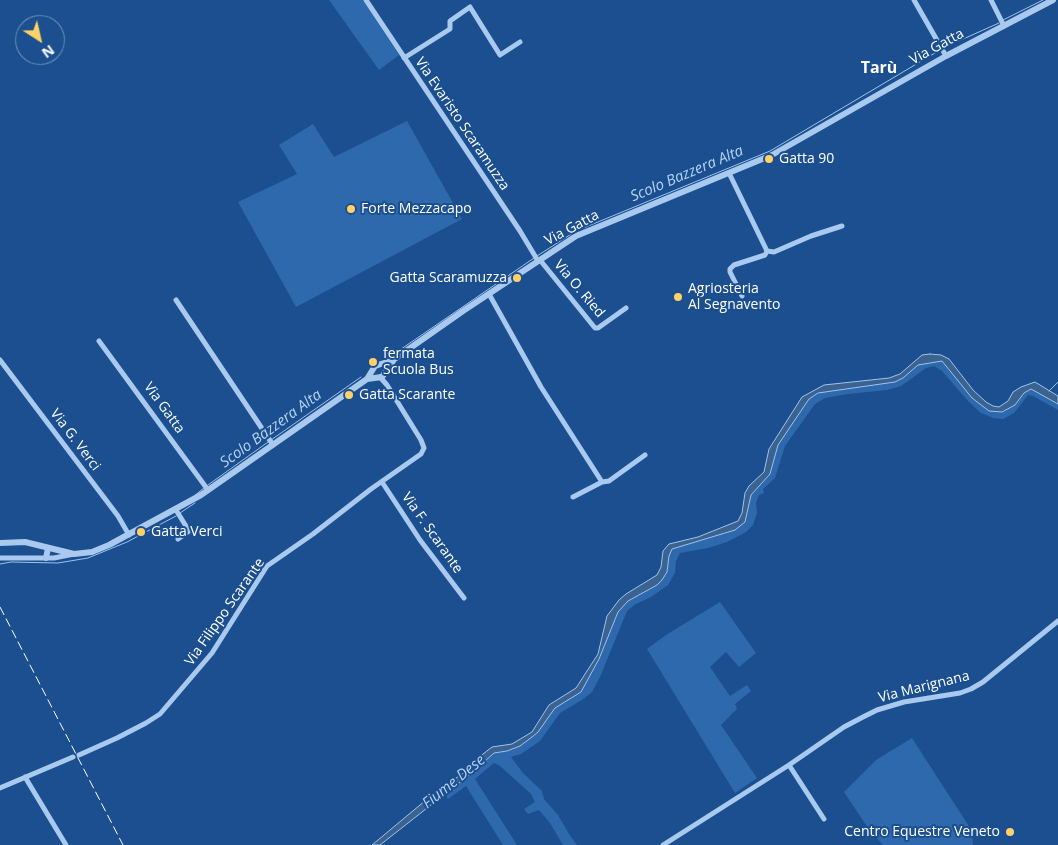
<!DOCTYPE html>
<meta charset="utf-8">
<style>
body{margin:0}
#map{position:relative;width:1058px;height:845px;overflow:hidden;background:#1b4f8f;font-family:"Open Sans",sans-serif}
canvas{display:block}
.north{position:absolute;left:15px;top:15px;width:50px;height:50px;box-sizing:border-box;background:#1b4f8f;border:1px solid #7695bc;border-radius:50%;rotate:145deg;font-size:14px;font-weight:700;line-height:20px;text-align:center;color:#fff}
.north::after{content:'';display:block;margin:auto;width:18px;height:22px;background:#ffd166;clip-path:polygon(50% 0,100% 100%,50% 72%,0 100%)}
</style>
<div id="map">
<canvas width="1058" height="845"></canvas>
<div class="north">N</div>
</div>
<script>
const ctx = document.querySelector('canvas').getContext('2d');
ctx.lineJoin = 'round';
function fillPath(path, color) {
  ctx.fillStyle = color;
  ctx.fill(path, 'evenodd');
}
function toPath(rows) {
  const path = new Path2D();
  for (const r of rows) {
    path.moveTo(r[0], r[1]);
    for (let i = 2; i < r.length; i += 2) path.lineTo(r[i], r[i + 1]);
  }
  return path;
}
function strokePath(path, color, width, dash) {
  ctx.strokeStyle = color;
  ctx.lineWidth = width;
  ctx.lineCap = dash ? 'butt' : 'round';
  ctx.setLineDash(dash || []);
  ctx.stroke(path);
}
function drawText(font, color, halo, rows, align = 'center') {
  ctx.font = font + ' "Open Sans",sans-serif';
  ctx.lineWidth = 4;
  ctx.setLineDash([]);
  ctx.textBaseline = 'middle';
  ctx.strokeStyle = halo;
  ctx.fillStyle = color;
  for (const [text, x, y, turn = 0] of rows) {
    ctx.save();
    ctx.translate(x, y);
    ctx.rotate((+turn || 0) * Math.PI / 180);
    ctx.textAlign = isNaN(turn) ? turn : align;
    if (halo) ctx.strokeText(text, 0, 0);
    ctx.fillText(text, 0, 0);
    ctx.restore();
  }
}
const green = toPath([
 [329,0,363,0,399,55,379,70],
 [407,121,462,219,296,307,238,202,297,174,279,145,313,124,334,157],
 [942,361,972,398,989,411,1002,412,1015,405,1024,393,1031,389,1058,404,1058,410,1033,396,1028,395,1014,413,1003,419,993,418,981,413,968,401,942,371,934,366,926,368,901,386,887,390,848,394,825,398,815,404,785,446,775,478,763,489,764,493,759,495,756,503,757,513,753,525,746,532,727,542,708,548,680,553,676,561,675,573,668,585,651,597,636,604,627,611,600,677,592,692,582,700,560,713,540,741,521,754,511,757,523,773,542,791,544,799,558,815,569,834,577,845,563,845,550,823,539,810,528,814,524,809,535,802,531,794,500,766,494,763,475,779,517,845,503,845,466,786,448,799,445,793,473,772,491,755,494,753,507,751,520,746,532,737,555,708,581,692,599,659,618,612,628,601,657,585,662,580,667,572,669,556,672,549,745,522,751,495,770,474,777,445,809,399,818,393,903,378,918,365],
 [720,602,756,653,739,667,726,652,710,667,730,696,747,685,751,691,735,704,737,709,721,725,757,778,735,793,647,649,666,635],
 [912,738,972,831,973,845,883,845,868,828,844,792,876,760]
]);
const water = toPath([
 [930,354,941,355,949,359,973,390,986,402,993,406,999,407,1008,401,1013,392,1021,387,1035,382,1058,396,1058,404,1031,389,1024,393,1015,405,1002,412,989,411,972,398,942,361,918,365,903,378,895,382,818,393,809,399,778,445,770,474,751,495,745,522,735,530,672,549,669,556,667,572,662,580,657,585,628,601,618,612,599,659,581,692,555,708,538,732,532,737,520,746,507,751,494,753,473,772,380,845,372,845,438,790,468,770,483,754,492,747,512,744,532,732,549,705,576,688,598,654,607,616,619,600,626,594,657,575,661,567,663,551,669,544,698,537,738,521,742,513,745,493,749,486,764,472,769,449,802,397,824,385,889,378,900,374,922,355,930,354]
]);
const stream = toPath([
 [1003,20,1043,0],
 [943,48,999,23],
 [537,256,576,231,770,151,940,50],
 [391,356,534,258],
 [1049,391,1058,382],
 [271,440,361,377],
 [208,485,268,442],
 [193,497,205,487],
 [180,513,195,503],
 [0,564,11,562,58,563,88,558,127,542,176,516]
]);
const minor = toPath([
 [366,0,520,231,538,261],
 [914,0,946,56],
 [991,0,1004,26],
 [404,58,450,29,450,21,470,7,500,55,520,42],
 [729,173,767,251,774,252,811,236,842,226],
 [540,260,595,328,598,328,626,308],
 [489,294,541,387,602,482],
 [742,296,730,272,730,269,734,265,765,255,767,251],
 [176,300,273,445],
 [99,341,208,490],
 [0,360,118,516,129,535],
 [382,482,420,540,464,598],
 [573,497,602,482,609,481,645,455],
 [176,510,189,531,178,539],
 [0,558,54,558,74,554],
 [79,755,117,738,146,723,160,714,212,653,267,566,313,534,371,489,421,454,424,448,421,440,387,385,380,377],
 [789,765,824,819],
 [25,777,66,845],
 [0,788,73,757],
 [663,845,789,765,844,727,863,717,877,710,904,702,960,693,971,689,983,682,1058,621]
]);
const tertiary = toPath([
 [367,379,375,366,393,360,463,311,576,236,772,155,946,56,1053,0],
 [0,543,25,542,74,554,92,552,109,545,201,495,367,379,382,377,393,361],
 [46,558,48,548]
]);
const rail = toPath([
 [0,607,123,845]
]);
const markers = [
 [769,159,5,"#ffd166"],
 [351,209,5,"#ffd166"],
 [517,278,5,"#ffd166"],
 [678,297,5,"#ffd166"],
 [373,362,5,"#ffd166"],
 [349,395,5,"#ffd166"],
 [141,532,5,"#ffd166"],
 [1010,832,5,"#ffd166"]
];
const streetNames = [
 ["Via Gatta",937,47,-29],
 ["Via Evaristo Scaramuzza",462,124,56],
 ["Via Gatta",572,228,-28],
 ["Via O. Ried",579,289,50],
 ["Via Gatta",164,408,54],
 ["Via G. Verci",75,440,53],
 ["Via F. Scarante",432,533,55],
 ["Via Filippo Scarante",225,612,-55],
 ["Via Marignana",924,687,-14]
];
const poiNames = [
 ["Gatta 90",779,159],
 ["Forte Mezzacapo",361,209],
 ["Gatta Scaramuzza",507,278,"right"],
 ["Agriosteria",688,289],
 ["Al Segnavento",688,305],
 ["fermata",383,354],
 ["Scuola Bus",383,370],
 ["Gatta Scarante",359,395],
 ["Gatta Verci",151,532],
 ["Centro Equestre Veneto",1000,832,"right"]
];
const waterNames = [
 ["Scolo Bazzera Alta",687,174,-23],
 ["Scolo Bazzera Alta",271,429,-36],
 ["Fiume Dese",454,782,-39]
];
const quarterNames = [
 ["Tarù",879,68]
];
fillPath(green, '#2e69ad');
fillPath(water, '#3c6290');
strokePath(water, '#9cc4f0', 1);
strokePath(stream, '#9cc4f0', 1);
strokePath(minor, '#a9c9ee', 5);
strokePath(tertiary, '#a9c9ee', 6);
strokePath(rail, '#fff', 1, [9, 4]);
for (const [x, y, r, color] of markers) {
  const dot = new Path2D();
  dot.arc(x, y, r, 0, 2 * Math.PI);
  ctx.fillStyle = color;
  ctx.fill(dot);
  strokePath(dot, '#1b4f8f', 2);
}
drawText('14px', '#fff', '#1b4f8f', streetNames);
drawText('14px', '#fff', '#1b4f8f', poiNames, 'left');
drawText('italic 15px', '#b5d3f5', '#1b4f8f', waterNames);
drawText('bold 16px', '#fff', '#1b4f8f', quarterNames);
</script>
